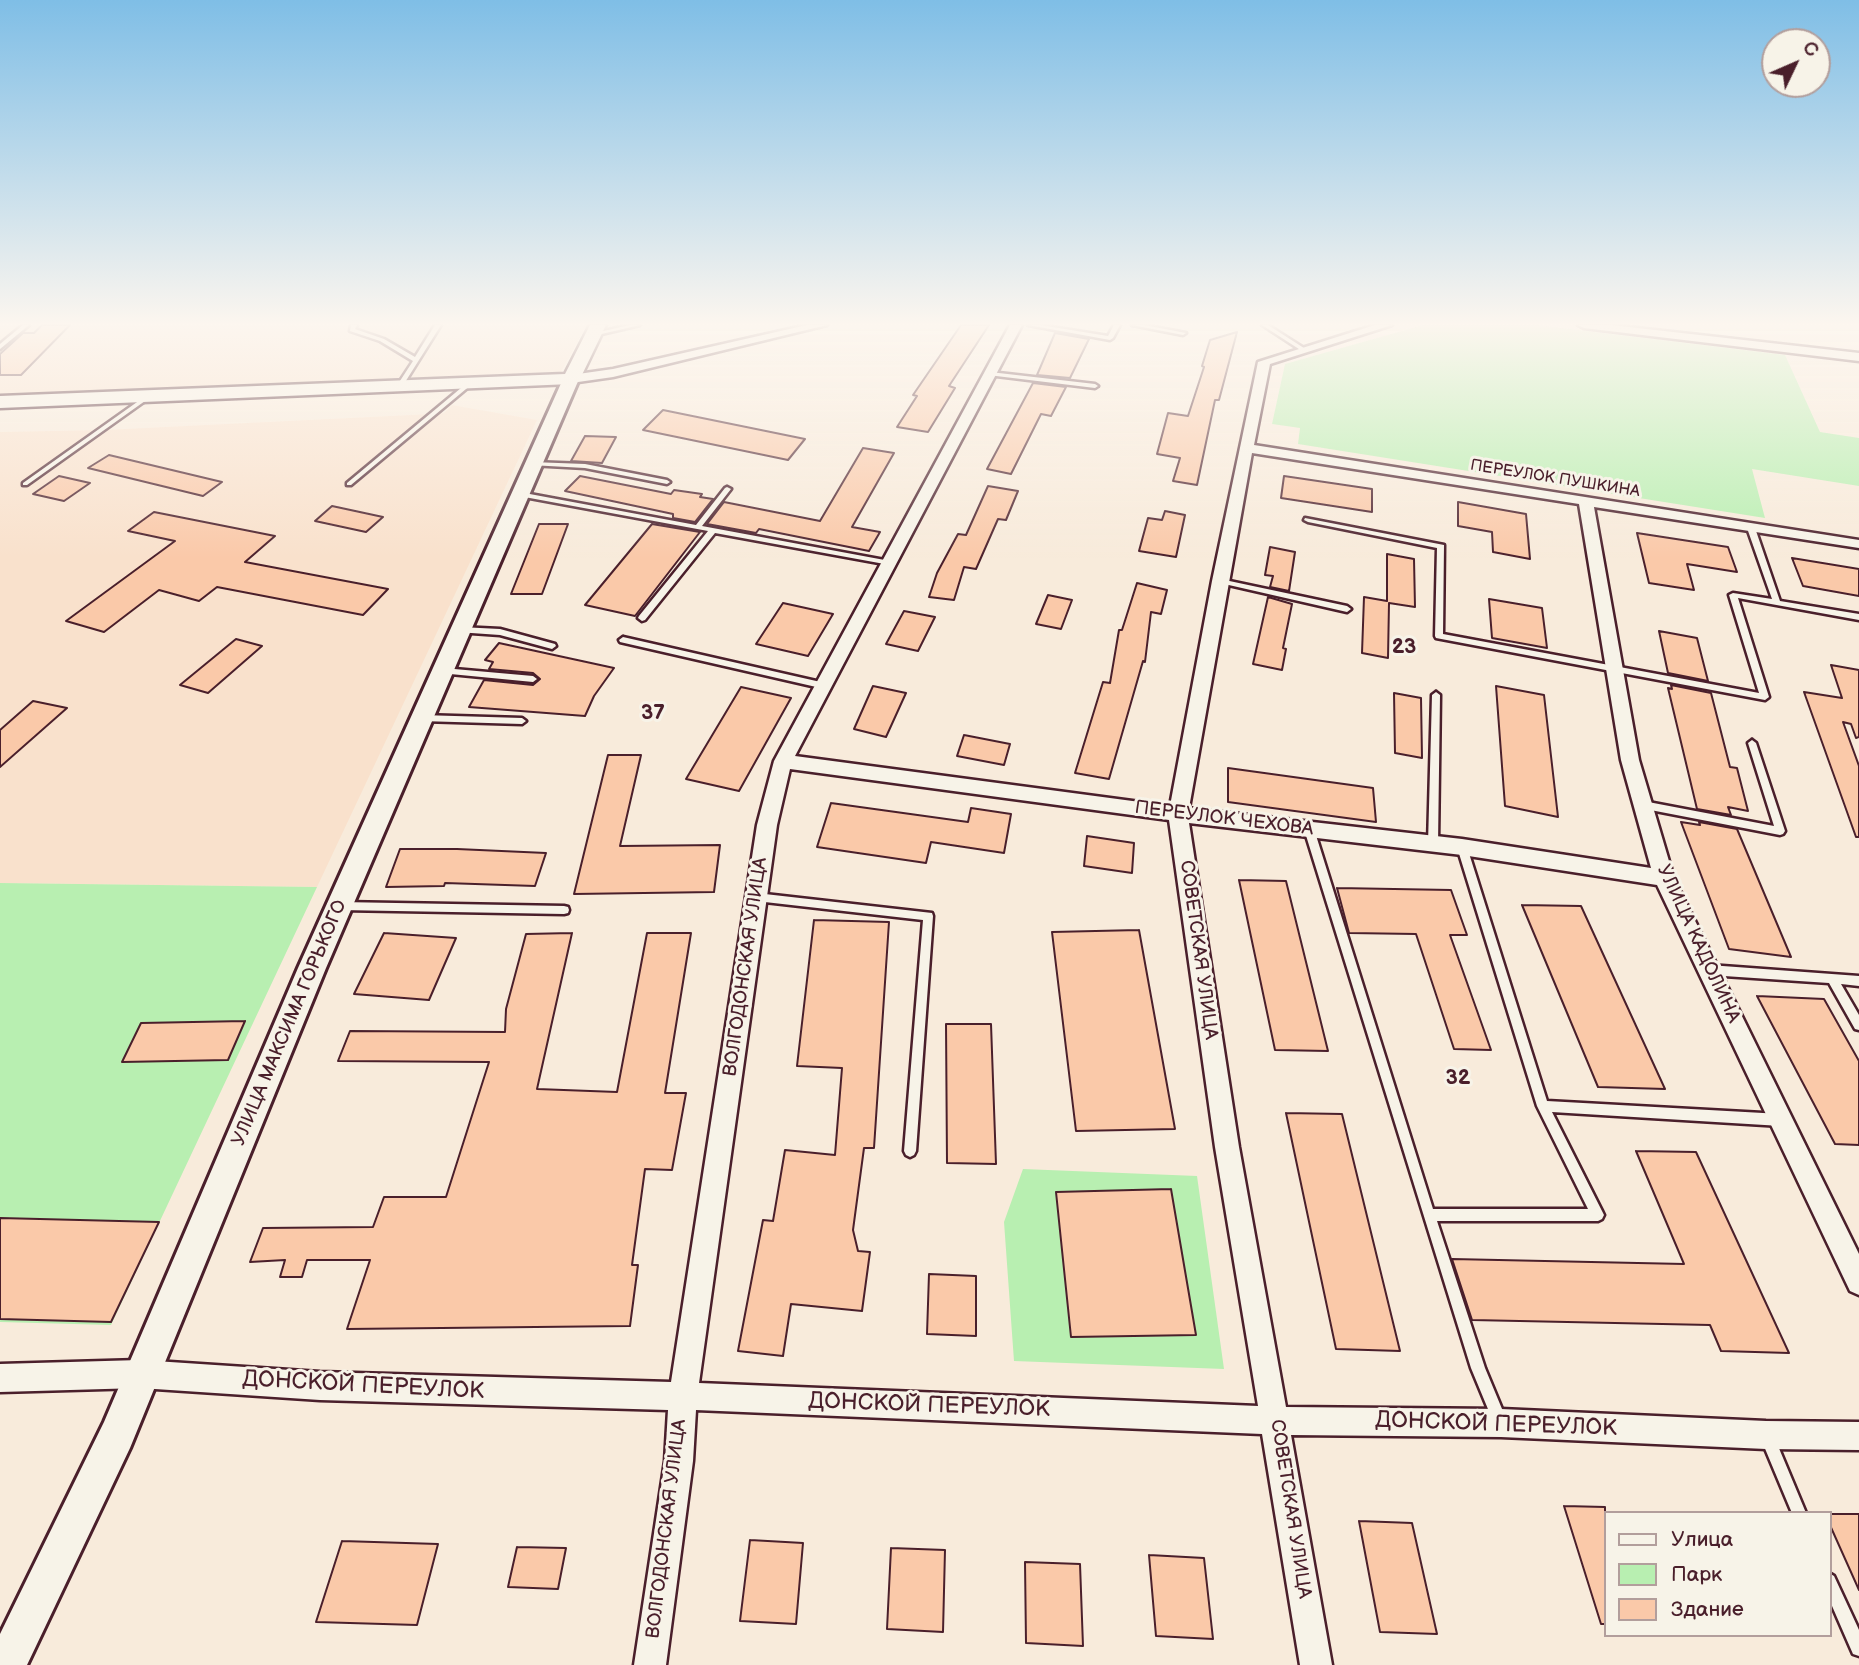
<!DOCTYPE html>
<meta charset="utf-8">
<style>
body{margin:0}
#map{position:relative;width:1859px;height:1665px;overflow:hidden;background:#f8ebdb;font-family:"Balsamiq Sans",sans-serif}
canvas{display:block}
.legend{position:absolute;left:1604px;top:1511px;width:228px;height:126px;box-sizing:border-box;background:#f7f3e8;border:2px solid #b29e9c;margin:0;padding:9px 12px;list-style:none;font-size:21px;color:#4a1f2b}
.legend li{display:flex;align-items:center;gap:14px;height:35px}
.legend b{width:35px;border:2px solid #b29e9c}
.north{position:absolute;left:1761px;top:28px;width:70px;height:70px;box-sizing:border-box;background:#f7f3e8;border:2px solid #b29e9c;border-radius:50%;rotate:46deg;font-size:19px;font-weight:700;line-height:28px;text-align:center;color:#4a1f2b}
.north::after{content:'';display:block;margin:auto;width:24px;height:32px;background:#4a1f2b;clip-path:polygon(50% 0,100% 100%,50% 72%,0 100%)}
</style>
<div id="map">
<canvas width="1859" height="1665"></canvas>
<ul class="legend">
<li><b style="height:9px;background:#f7f3e8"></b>Улица</li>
<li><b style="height:19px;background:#b8efb1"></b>Парк</li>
<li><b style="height:19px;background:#fac9a9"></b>Здание</li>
</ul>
<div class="north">С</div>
</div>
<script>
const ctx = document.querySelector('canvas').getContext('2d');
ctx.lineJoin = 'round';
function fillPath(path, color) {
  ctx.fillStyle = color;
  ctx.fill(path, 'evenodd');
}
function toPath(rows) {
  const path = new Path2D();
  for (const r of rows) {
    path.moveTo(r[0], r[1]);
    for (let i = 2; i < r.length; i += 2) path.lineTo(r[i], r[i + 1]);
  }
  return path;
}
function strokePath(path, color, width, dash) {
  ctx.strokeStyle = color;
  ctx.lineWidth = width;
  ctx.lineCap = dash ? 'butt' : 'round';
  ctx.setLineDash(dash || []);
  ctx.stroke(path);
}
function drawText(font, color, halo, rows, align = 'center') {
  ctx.font = font + ' "Balsamiq Sans",sans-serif';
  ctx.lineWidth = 6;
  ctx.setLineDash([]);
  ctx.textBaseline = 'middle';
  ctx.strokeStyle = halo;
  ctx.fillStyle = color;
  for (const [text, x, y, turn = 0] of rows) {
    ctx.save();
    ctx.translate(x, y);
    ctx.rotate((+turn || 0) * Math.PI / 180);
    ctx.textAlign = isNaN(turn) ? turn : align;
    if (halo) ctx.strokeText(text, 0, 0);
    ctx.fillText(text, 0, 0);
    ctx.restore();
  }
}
const built = toPath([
 [0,325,587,325,561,372,0,395],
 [452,405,537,420,317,887,0,883,0,432,104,430,432,414,444,413]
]);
const green = toPath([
 [1423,325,1537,325,1785,355,1820,432,1859,438,1859,486,1752,469,1765,518,1298,444,1300,428,1272,424,1285,364],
 [0,883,317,887,111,1325,0,1322],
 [1023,1169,1197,1176,1224,1369,1014,1361,1004,1222]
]);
const building = toPath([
 [42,325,70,325,21,375,0,375,0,354,23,333,34,333,42,325],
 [961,325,989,325,949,386,955,388,928,432,897,427,917,396,913,395,961,325],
 [1237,332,1219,400,1215,400,1197,485,1173,481,1180,458,1157,454,1168,413,1188,416,1204,367,1202,366,1210,340,1237,332],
 [1055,333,1089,339,1070,378,1037,375,1055,333],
 [1033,383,1066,387,1051,416,1041,414,1011,474,987,469,1033,383],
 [663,410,805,439,788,460,643,430,663,410],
 [585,436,616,437,602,463,571,461,585,436],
 [863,448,894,453,852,527,880,532,869,551,759,529,756,533,707,524,724,502,820,521,863,448],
 [109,455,222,482,203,496,88,468,109,455],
 [59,476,90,483,64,501,33,494,59,476],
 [580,476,671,494,674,490,702,494,700,497,713,499,695,522,673,518,673,514,565,491,580,476],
 [1284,476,1372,489,1372,512,1281,498,1284,476],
 [988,486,1018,491,1006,520,998,519,976,569,964,567,954,600,929,597,937,573,958,534,966,535,988,486],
 [1458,502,1526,514,1530,559,1493,552,1492,532,1458,526,1458,502],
 [332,506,383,517,366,532,315,521,332,506],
 [1165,511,1185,515,1176,557,1139,551,1148,518,1162,520,1165,511],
 [154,512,275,536,245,562,388,589,363,615,217,587,199,601,159,590,104,632,66,621,175,541,128,531,154,512],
 [539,524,568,524,542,594,511,594,539,524],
 [652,524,700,532,635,616,585,605,652,524],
 [1637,533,1728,547,1737,572,1687,564,1694,590,1649,583,1637,533],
 [1270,547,1295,552,1289,591,1270,587,1273,576,1265,575,1270,547],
 [1387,554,1414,559,1415,607,1389,603,1388,658,1362,653,1364,597,1387,601,1387,554],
 [1792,558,1859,569,1859,596,1803,586,1792,558],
 [1137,583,1167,590,1161,614,1151,612,1145,662,1143,661,1109,779,1075,773,1103,682,1110,683,1119,630,1122,630,1137,583],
 [1048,595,1072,600,1061,629,1036,624,1048,595],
 [1268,597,1292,604,1283,648,1286,649,1282,670,1253,664,1268,597],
 [1489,599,1542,608,1547,648,1492,638,1489,599],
 [783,603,833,614,808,656,756,644,783,603],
 [904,611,935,617,918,651,886,644,904,611],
 [1659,631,1697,638,1708,681,1668,673,1659,631],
 [236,639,262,646,208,693,180,685,236,639],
 [499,643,614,668,594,696,585,716,469,707,484,680,533,685,540,679,533,673,489,669,493,662,485,660,499,643],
 [1831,665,1859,670,1859,737,1856,738,1851,724,1843,722,1859,766,1859,837,1856,837,1804,692,1842,698,1831,665],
 [1671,685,1711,693,1730,767,1737,768,1748,811,1728,807,1731,815,1697,809,1668,688,1672,689,1671,685],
 [873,686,906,693,886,737,854,729,873,686],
 [1496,686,1544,695,1558,817,1505,806,1496,686],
 [741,687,791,698,739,791,686,779,741,687],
 [1394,693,1421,698,1422,758,1395,753,1394,693],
 [33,701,67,708,0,767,0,730,33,701],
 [964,735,1010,744,1004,765,957,756,964,735],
 [608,755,641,755,620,846,720,845,714,892,574,894,608,755],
 [1228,768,1373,788,1376,822,1228,802,1228,768],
 [831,803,968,822,971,808,1011,814,1004,853,931,842,926,863,817,847,831,803],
 [1681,822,1700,825,1699,822,1737,829,1791,957,1729,949,1681,822],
 [1087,836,1134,843,1132,873,1084,866,1087,836],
 [400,849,457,849,546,853,535,886,445,883,444,886,386,887,400,849],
 [1239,880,1286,881,1328,1051,1275,1050,1239,880],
 [1337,888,1451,890,1467,935,1450,935,1491,1050,1454,1049,1416,934,1349,933,1337,888],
 [1522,905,1581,906,1665,1089,1598,1087,1522,905],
 [814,920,889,922,874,1148,864,1148,853,1230,858,1251,870,1252,862,1311,791,1304,783,1356,738,1351,763,1220,773,1221,785,1150,835,1155,842,1068,797,1066,814,920],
 [1139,930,1175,1129,1076,1131,1052,932,1139,930],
 [384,933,456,938,429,1000,354,994,384,933],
 [572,933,537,1089,617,1092,647,933,691,933,665,1093,686,1093,672,1170,645,1169,632,1265,638,1265,630,1326,347,1329,370,1260,307,1260,302,1277,280,1277,285,1260,250,1262,263,1228,373,1227,384,1197,446,1197,489,1062,338,1061,350,1031,505,1032,506,1009,526,934,572,933],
 [1757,996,1824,999,1859,1061,1859,1145,1835,1144,1757,996],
 [245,1021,228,1060,122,1062,141,1023,245,1021],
 [946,1024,991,1024,996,1164,947,1163,946,1024],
 [1286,1113,1342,1114,1400,1351,1336,1349,1286,1113],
 [1636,1151,1696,1152,1789,1353,1721,1351,1710,1325,1472,1320,1452,1259,1684,1264,1636,1151],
 [1171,1189,1196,1335,1071,1337,1056,1192,1171,1189],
 [0,1218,159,1222,111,1322,0,1319,0,1218],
 [929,1274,976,1276,976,1336,927,1334,929,1274],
 [1564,1506,1605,1507,1605,1624,1601,1624,1564,1506],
 [1829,1514,1859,1514,1859,1590,1829,1523,1829,1514],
 [1359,1521,1412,1523,1437,1634,1380,1632,1359,1521],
 [750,1540,803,1543,796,1624,740,1621,750,1540],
 [342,1541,438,1544,417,1625,316,1622,342,1541],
 [517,1547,566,1548,558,1589,508,1587,517,1547],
 [891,1548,945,1550,943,1632,887,1629,891,1548],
 [1149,1555,1204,1558,1213,1639,1156,1636,1149,1555],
 [1025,1562,1080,1564,1083,1646,1026,1643,1025,1562]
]);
const service = toPath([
 [23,325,29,325,0,349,0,344,23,325],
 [351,325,357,325,355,329,384,339,415,357,435,325,441,325,402,387,399,389,396,387,413,361,380,341,350,331,351,325],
 [630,325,640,325,593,336,590,334,630,325],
 [1028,325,1040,325,1108,336,1114,325,1120,325,1113,338,1110,340,1028,325],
 [1132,325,1144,325,1186,333,1183,335,1132,325],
 [1262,325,1268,325,1307,350,1302,351,1262,325],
 [990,372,1095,384,1098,386,1095,388,988,375,988,373,990,372],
 [467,383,472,384,351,485,347,485,347,483,467,383],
 [147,395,152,396,27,485,23,485,23,483,147,395],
 [532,462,585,464,667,480,670,482,667,484,585,468,530,465,529,464,532,462],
 [727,487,731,489,702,526,890,561,894,563,890,565,715,533,645,620,642,621,638,618,639,616,708,531,519,496,515,494,519,492,696,525,725,488,727,487],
 [1305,518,1444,545,1443,634,1759,693,1729,595,1733,593,1772,599,1747,528,1748,526,1751,526,1755,528,1780,601,1859,614,1859,620,1738,598,1769,697,1765,700,1436,638,1435,636,1437,548,1308,522,1304,520,1305,518],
 [1217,579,1220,579,1347,606,1351,609,1347,612,1220,583,1217,583,1217,579],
 [460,627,500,629,555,644,556,646,552,649,500,635,457,632,456,630,460,627],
 [623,637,825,683,829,686,825,689,620,642,619,640,623,637],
 [443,668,533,676,537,679,533,682,440,673,439,671,440,669,443,668],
 [1436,692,1440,695,1438,844,1436,847,1433,848,1430,847,1428,844,1432,695,1436,692],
 [421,715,522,718,526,721,522,724,421,721,417,718,421,715],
 [1752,740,1756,743,1785,831,1783,834,1780,835,1640,808,1638,805,1640,802,1643,801,1774,826,1748,743,1752,740],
 [1309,825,1312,826,1314,829,1433,1209,1588,1209,1537,1106,1457,847,1459,844,1462,843,1465,844,1467,847,1547,1101,1781,1114,1785,1116,1787,1120,1785,1124,1781,1126,1552,1112,1602,1211,1604,1215,1602,1219,1598,1221,1437,1221,1485,1368,1507,1421,1505,1426,1500,1428,1495,1426,1471,1368,1304,829,1306,826,1309,825],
 [756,893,932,913,933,916,916,1151,914,1155,910,1157,906,1155,904,1151,923,920,756,901,752,900,751,897,752,894,756,893],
 [340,902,564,906,568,907,569,910,568,913,564,914,340,910,336,909,335,906,336,903,340,902],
 [1709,965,1859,976,1859,986,1841,984,1859,1015,1859,1030,1855,1029,1829,983,1709,975,1705,973,1704,970,1705,967,1709,965],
 [1768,1432,1773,1434,1806,1513,1792,1513,1761,1439,1763,1434,1768,1432],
 [1829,1573,1834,1576,1859,1630,1859,1656,1853,1654,1829,1599,1829,1573]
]);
const minor = toPath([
 [807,325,827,325,613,377,571,383,565,379,571,375,613,369,807,325],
 [1010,325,1022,325,795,756,1170,806,1212,581,1258,362,1375,325,1392,325,1270,364,1254,445,1859,540,1859,548,1594,507,1639,760,1674,878,1859,1254,1859,1295,1850,1291,1657,885,1462,855,1189,823,1239,1147,1286,1407,1501,1409,1766,1421,1859,1422,1859,1450,1766,1449,1501,1437,1291,1435,1332,1665,1300,1665,1262,1434,696,1410,693,1461,666,1665,634,1665,665,1461,668,1410,320,1400,140,1388,0,1392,0,1364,140,1360,320,1372,671,1382,757,825,774,761,1010,325],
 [1252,453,1579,504,1621,760,1651,868,1462,839,1189,808,1252,453],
 [790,769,1169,820,1215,1147,1258,1406,699,1383,777,825,790,769],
 [1578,325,1611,325,1859,353,1859,361,1584,328,1578,325]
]);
const tertiary = toPath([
 [571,374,579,379,326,968,130,1448,27,1665,0,1665,0,1634,104,1422,298,968,563,379,571,374]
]);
const secondary = toPath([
 [590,325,606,325,580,379,571,384,0,408,0,396,565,374,590,325]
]);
const farStreetnames = [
 ["ПЕРЕУЛОК ПУШКИНА",1555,479,9]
];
const streetNames = [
 ["ПЕРЕУЛОК ЧЕХОВА",1224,819,7],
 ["УЛИЦА КАДОЛИНА",1698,944,65],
 ["СОВЕТСКАЯ УЛИЦА",1198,950,82],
 ["ВОЛГОДОНСКАЯ УЛИЦА",746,967,-82],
 ["УЛИЦА МАКСИМА ГОРЬКОГО",290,1023,-67],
 ["СОВЕТСКАЯ УЛИЦА",1290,1509,81],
 ["ВОЛГОДОНСКАЯ УЛИЦА",667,1529,-83]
];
const neighbourhoodNames = [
 ["23",1404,648],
 ["37",653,714],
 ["32",1458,1079]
];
const nearStreetnames = [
 ["ДОНСКОЙ ПЕРЕУЛОК",363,1386,3],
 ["ДОНСКОЙ ПЕРЕУЛОК",929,1406,2],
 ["ДОНСКОЙ ПЕРЕУЛОК",1496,1425,2]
];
fillPath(built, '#f9e1cc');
fillPath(green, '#b8efb1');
fillPath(building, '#fac9a9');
strokePath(building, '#4a1f2b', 2);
strokePath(service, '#4a1f2b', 5);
strokePath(minor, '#4a1f2b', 5);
strokePath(tertiary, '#4a1f2b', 6);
strokePath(secondary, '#4a1f2b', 5);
fillPath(service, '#f7f3e8');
fillPath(minor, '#f7f3e8');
fillPath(tertiary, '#f7f3e8');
fillPath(secondary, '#f7f3e8');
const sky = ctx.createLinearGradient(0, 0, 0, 558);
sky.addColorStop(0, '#7fbee6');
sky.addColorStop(0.58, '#fcf6ef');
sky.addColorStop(1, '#fcf6ef00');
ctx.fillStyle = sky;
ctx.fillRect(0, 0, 1859, 558);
drawText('16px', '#4a1f2b', '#f7f3e8', farStreetnames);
drawText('19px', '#4a1f2b', '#f7f3e8', streetNames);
drawText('bold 21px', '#4a1f2b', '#f7f3e8', neighbourhoodNames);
drawText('23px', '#4a1f2b', '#f7f3e8', nearStreetnames);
</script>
